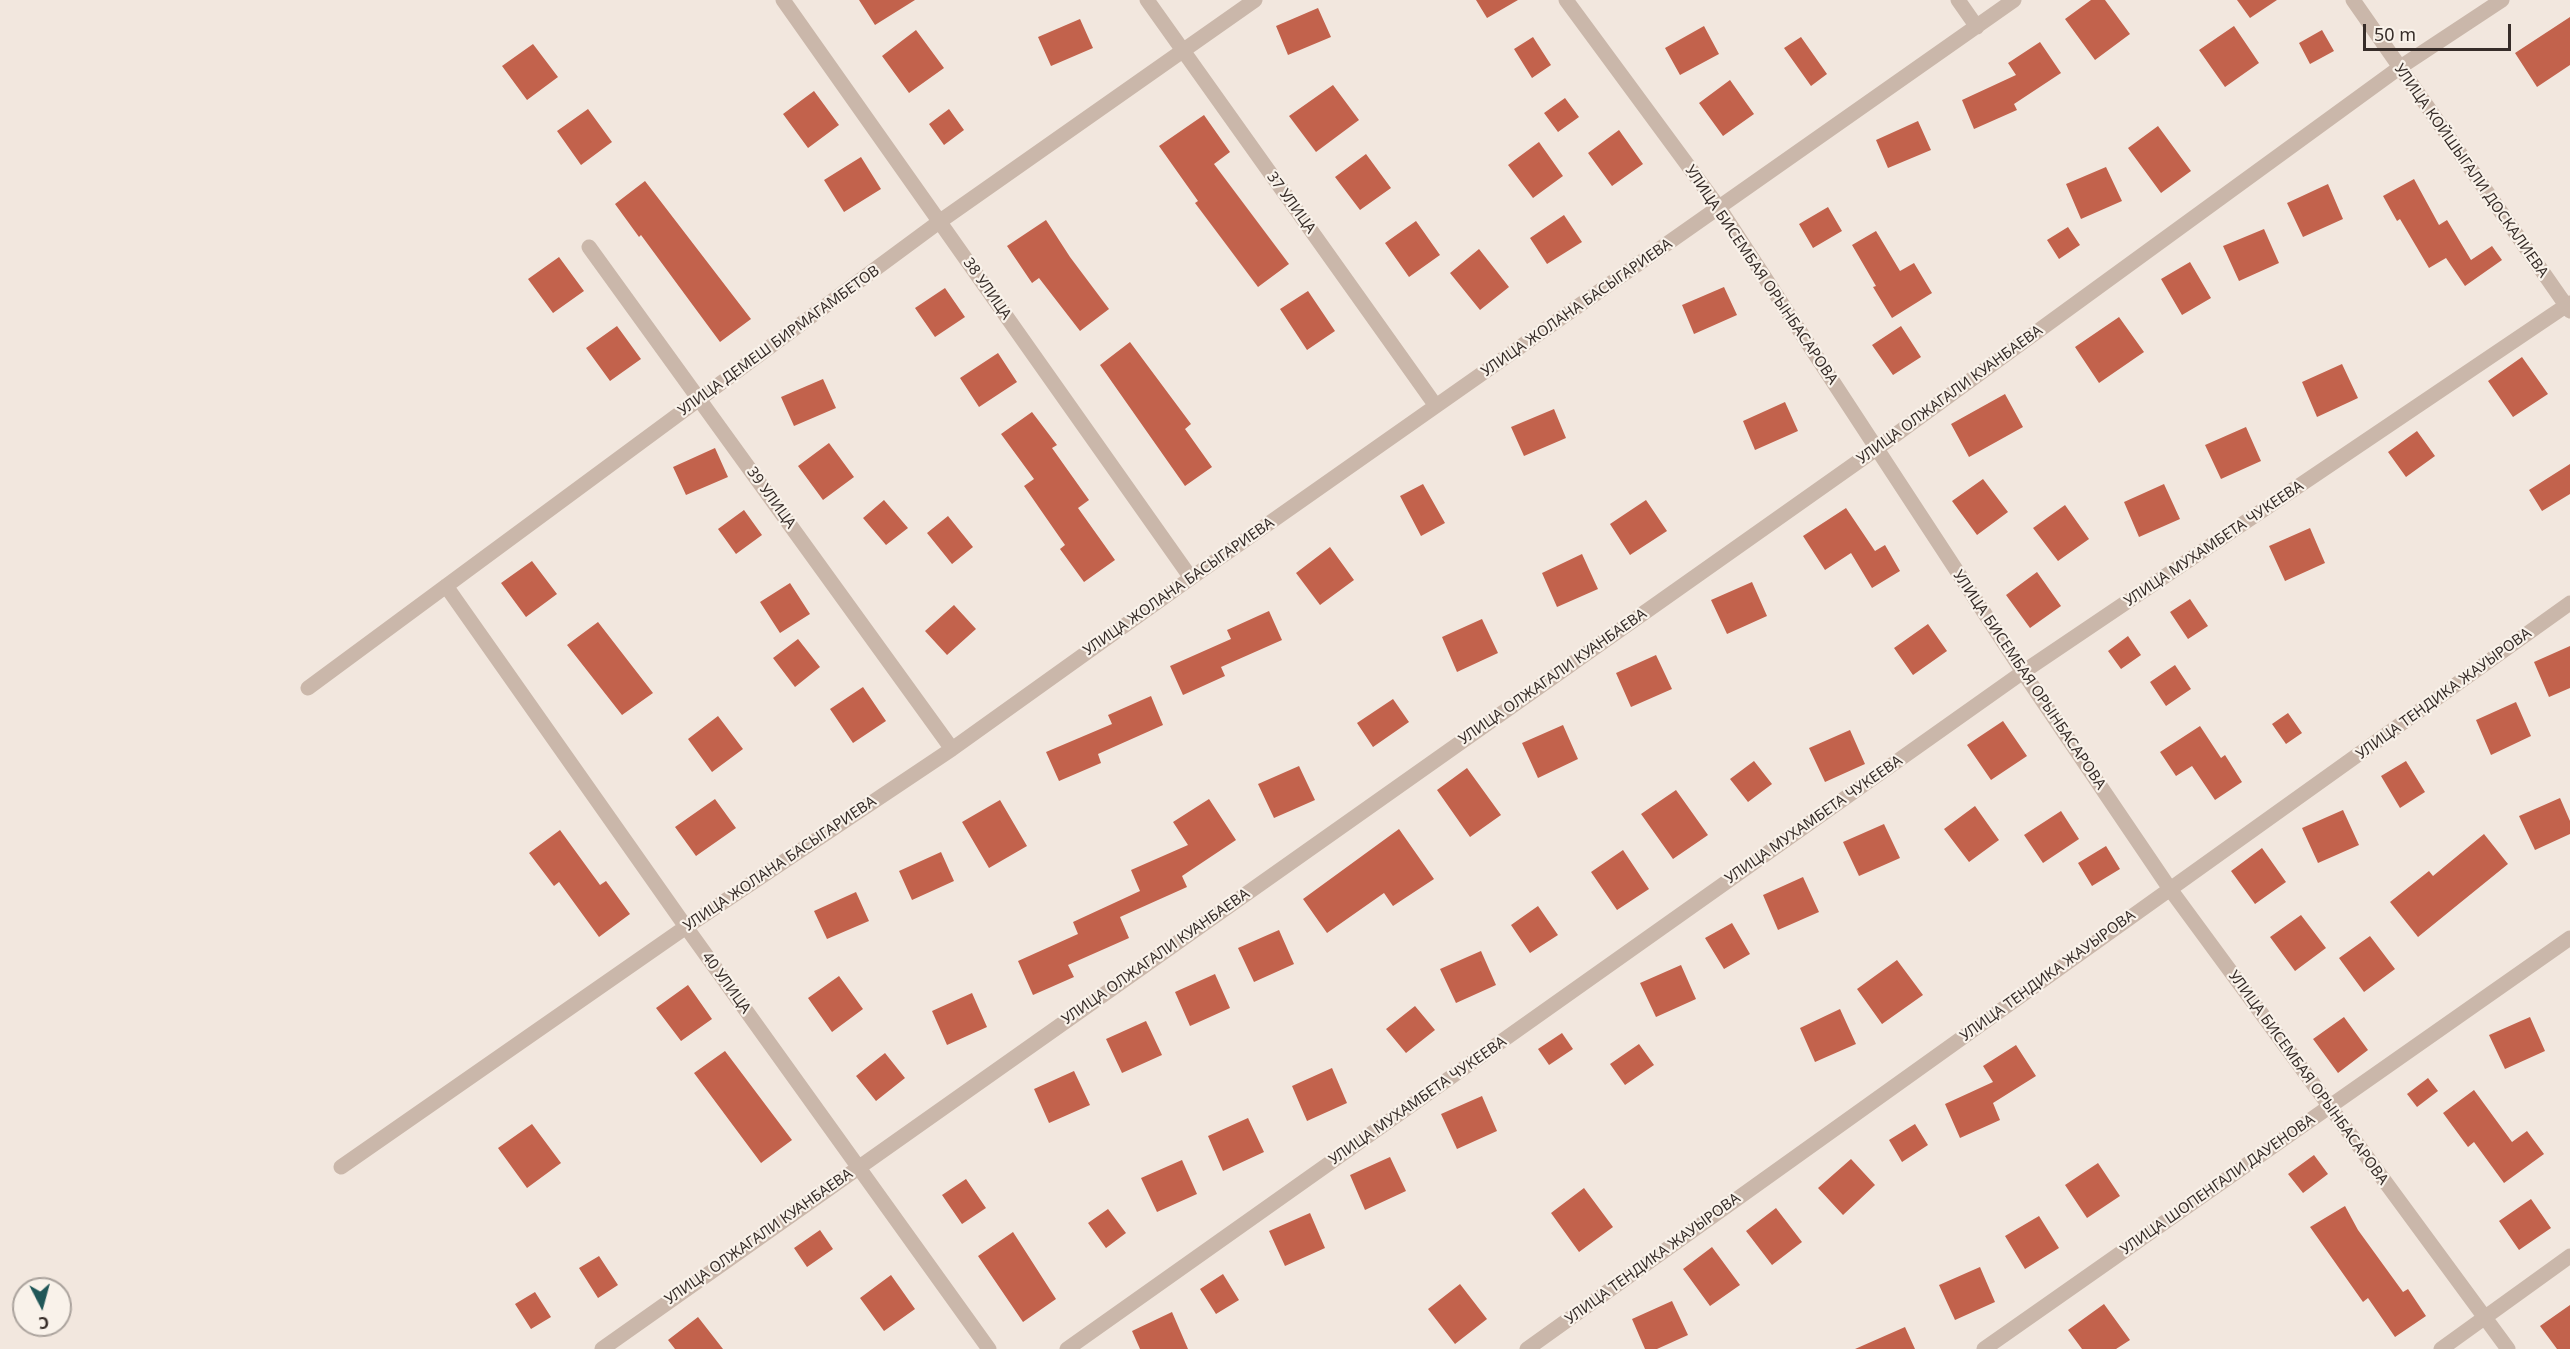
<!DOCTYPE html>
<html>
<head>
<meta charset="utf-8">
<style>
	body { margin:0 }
	#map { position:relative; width:2570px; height:1349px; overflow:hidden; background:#f2e7de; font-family:"Noto Sans",sans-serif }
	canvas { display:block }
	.north { position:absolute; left:12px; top:1277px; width:60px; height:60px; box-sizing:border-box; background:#f9f2ea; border:2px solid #aba39d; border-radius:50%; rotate:174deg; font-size:16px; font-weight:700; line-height:24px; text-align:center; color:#372d29 }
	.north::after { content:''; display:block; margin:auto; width:21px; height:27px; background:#205758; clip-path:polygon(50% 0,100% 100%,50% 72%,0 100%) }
	.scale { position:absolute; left:2363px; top:24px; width:148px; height:27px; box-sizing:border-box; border:3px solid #372d29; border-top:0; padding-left:8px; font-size:18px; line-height:21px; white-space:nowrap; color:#372d29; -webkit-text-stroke:4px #f9f2ea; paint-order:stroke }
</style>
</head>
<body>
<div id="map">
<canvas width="2570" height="1349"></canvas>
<div class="north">С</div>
<div class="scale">50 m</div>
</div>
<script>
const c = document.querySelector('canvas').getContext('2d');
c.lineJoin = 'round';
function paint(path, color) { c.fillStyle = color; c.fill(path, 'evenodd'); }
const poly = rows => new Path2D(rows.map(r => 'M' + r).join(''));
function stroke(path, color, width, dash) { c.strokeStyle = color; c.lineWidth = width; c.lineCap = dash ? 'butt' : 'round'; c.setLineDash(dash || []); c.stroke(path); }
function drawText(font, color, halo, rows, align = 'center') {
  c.font = font + ' "Noto Sans",sans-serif'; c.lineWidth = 4.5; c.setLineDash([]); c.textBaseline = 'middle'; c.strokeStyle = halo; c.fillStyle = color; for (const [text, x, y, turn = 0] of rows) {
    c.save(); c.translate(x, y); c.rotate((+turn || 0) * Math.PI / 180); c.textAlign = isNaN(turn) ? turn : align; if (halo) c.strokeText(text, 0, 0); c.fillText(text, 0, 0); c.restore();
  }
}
const building = poly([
	[859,0,915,0,875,25],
	[1476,0,1518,0,1487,18],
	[2091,0,2105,0,2130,34,2095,60,2065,19],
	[2237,0,2277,0,2250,18],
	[1318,8,1331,37,1288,55,1276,26],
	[2570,17,2570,65,2537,87,2515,53],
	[1080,19,1093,48,1051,66,1038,37],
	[1704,26,1719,54,1680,75,1665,48],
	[2234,26,2259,63,2225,87,2199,50],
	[916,30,944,68,909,93,882,56],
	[2322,30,2334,51,2310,64,2299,43],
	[1533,37,1551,65,1532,78,1514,49],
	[1801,37,1827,74,1811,86,1784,48],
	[2040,42,2061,73,2014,104,2017,110,1974,129,1962,100,2016,75,2008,63],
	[533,44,558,77,527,100,502,66],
	[1730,80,1754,114,1723,136,1699,103],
	[1333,85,1359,120,1316,152,1289,116],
	[814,91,839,125,808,148,783,114],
	[1565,98,1579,117,1558,132,1544,113],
	[588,109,612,142,581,165,557,131],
	[949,109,964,130,944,145,929,124],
	[1204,115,1230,152,1214,164,1289,264,1258,287,1195,203,1198,201,1159,146],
	[1918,121,1931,150,1888,168,1876,140],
	[2158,126,2191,171,2161,193,2128,148],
	[1619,130,1643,164,1612,186,1588,153],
	[1539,142,1563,176,1533,198,1508,165],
	[1366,154,1391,188,1360,210,1335,177],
	[861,157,881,189,844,212,824,180],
	[2106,167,2122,201,2081,219,2066,184],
	[2414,179,2439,225,2447,220,2471,260,2492,246,2502,260,2465,286,2446,258,2429,268,2400,219,2397,221,2383,196],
	[645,181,751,319,720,342,641,235,639,237,615,204],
	[2328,184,2343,219,2303,237,2287,203],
	[1828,207,1842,231,1813,248,1799,224],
	[1564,215,1582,242,1547,264,1530,238],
	[1046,220,1070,257,1109,309,1080,331,1039,278,1032,283,1007,246],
	[1416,221,1440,255,1409,277,1385,243],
	[2068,227,2080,245,2059,259,2047,240],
	[2264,229,2279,263,2239,281,2223,246],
	[1876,231,1900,271,1914,263,1932,293,1892,318,1873,287,1876,286,1852,245],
	[1479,249,1509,287,1480,310,1450,273],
	[559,257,584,291,553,313,528,279],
	[2190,262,2211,298,2182,315,2161,279],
	[1724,287,1737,315,1694,334,1682,305],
	[945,288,965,317,935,337,915,308],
	[1308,291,1335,331,1307,350,1280,309],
	[2119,317,2144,352,2099,383,2075,347],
	[617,326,641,359,610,381,586,348],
	[1901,326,1921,357,1893,375,1872,345],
	[1130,342,1191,424,1185,429,1212,467,1185,486,1100,365],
	[998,353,1017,382,979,407,960,378],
	[2522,357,2548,394,2513,417,2488,381],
	[2342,364,2358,398,2317,417,2302,382],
	[823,379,836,408,794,426,781,397],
	[2005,394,2023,427,1969,457,1951,424],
	[1785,402,1798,431,1755,450,1743,421],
	[1554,409,1566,438,1524,456,1511,427],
	[1032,412,1057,445,1052,448,1089,500,1078,508,1115,560,1084,582,1060,549,1065,545,1024,486,1034,479,1001,434],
	[2246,427,2261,461,2221,479,2205,445],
	[2417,431,2435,456,2406,477,2388,452],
	[829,443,854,477,823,500,798,466],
	[715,448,728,477,686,495,673,467],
	[2570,464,2570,494,2542,511,2529,490],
	[1983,479,2008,512,1977,535,1952,501],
	[1423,484,1445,523,1421,536,1400,496],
	[2164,484,2180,519,2139,537,2124,502],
	[884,500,908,528,886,545,863,518],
	[1646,500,1667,531,1630,555,1610,524],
	[2065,505,2089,539,2058,561,2033,528],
	[1846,508,1875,551,1885,545,1900,571,1872,588,1851,553,1825,570,1803,536],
	[744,510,762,535,736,554,718,529],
	[948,516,973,547,952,564,927,533],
	[2310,528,2325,563,2285,581,2269,546],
	[1330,547,1354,580,1320,605,1296,573],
	[1582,554,1598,589,1557,607,1542,573],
	[532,561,557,594,526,617,501,583],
	[2037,572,2061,606,2030,628,2006,595],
	[1752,582,1767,616,1727,634,1711,600],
	[790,583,810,614,780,633,760,602],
	[2190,599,2208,626,2188,639,2170,612],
	[954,605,976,629,947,655,925,631],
	[1269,611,1282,640,1221,667,1225,676,1183,695,1170,666,1231,639,1227,630],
	[1482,619,1498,653,1457,672,1442,637],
	[598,622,653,693,622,715,567,645],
	[1928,624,1947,651,1913,675,1894,648],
	[2128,636,2141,655,2121,669,2108,651],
	[798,639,820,667,795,687,773,658],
	[2570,646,2570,688,2549,697,2534,662],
	[1656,655,1672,689,1631,707,1616,673],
	[2175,665,2191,689,2166,706,2150,682],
	[863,687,886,721,853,743,830,709],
	[1151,696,1163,725,1098,754,1101,763,1059,781,1046,752,1112,724,1108,715],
	[1393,699,1409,722,1373,747,1357,723],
	[2516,702,2531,736,2491,755,2476,720],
	[2288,713,2302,733,2286,744,2272,724],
	[718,716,743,749,712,772,688,739],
	[2003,721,2027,756,1991,780,1967,745],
	[1563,725,1578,759,1538,778,1522,743],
	[2200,726,2221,758,2225,755,2242,782,2215,800,2192,766,2176,776,2160,752],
	[1850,730,1865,764,1825,782,1809,748],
	[1754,761,1772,784,1748,802,1730,779],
	[2406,761,2425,792,2400,808,2381,776],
	[1299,766,1315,800,1274,818,1258,784],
	[1467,768,1501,815,1470,837,1437,790],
	[1676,790,1708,835,1673,859,1641,814],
	[2560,798,2570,821,2570,834,2535,850,2519,816],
	[715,799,736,828,696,856,675,827],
	[1209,799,1236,840,1182,876,1187,887,1120,917,1129,938,1068,965,1074,977,1033,995,1018,961,1078,934,1073,922,1140,891,1131,870,1188,845,1173,822],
	[1000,800,1027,846,989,868,962,822],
	[1975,806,1999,840,1969,862,1944,829],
	[2343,810,2359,845,2318,863,2302,828],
	[2061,811,2079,839,2043,863,2024,835],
	[1884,824,1900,858,1859,876,1843,842],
	[1399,829,1434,879,1393,906,1384,893,1327,933,1303,899],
	[560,830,600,885,606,881,630,914,599,937,559,882,554,886,529,853],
	[2484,834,2508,864,2418,937,2390,902,2429,871,2433,876],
	[2106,846,2120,869,2092,886,2078,863],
	[2262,848,2286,882,2255,904,2231,871],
	[1623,850,1649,889,1617,910,1591,872],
	[941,852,954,881,912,900,899,871],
	[1803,877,1819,912,1778,930,1763,895],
	[856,892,869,921,827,939,814,911],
	[1538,906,1558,935,1530,953,1511,925],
	[2301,915,2326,948,2295,971,2270,937],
	[1732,923,1750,954,1724,969,1705,938],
	[1279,930,1294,964,1254,982,1238,948],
	[2370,936,2395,969,2364,992,2339,958],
	[1481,951,1496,985,1456,1003,1440,969],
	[1897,960,1923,995,1882,1024,1857,989],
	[1681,965,1696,999,1656,1017,1640,983],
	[1215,974,1230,1008,1190,1026,1175,992],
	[839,976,863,1009,832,1032,808,998],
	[688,985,712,1019,681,1041,656,1008],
	[972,993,987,1027,947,1045,932,1011],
	[1415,1006,1435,1030,1406,1053,1386,1029],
	[1840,1009,1856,1044,1815,1062,1800,1028],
	[2344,1017,2368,1050,2338,1073,2313,1039],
	[2530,1017,2545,1051,2505,1069,2489,1035],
	[1146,1021,1162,1055,1122,1073,1106,1039],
	[1562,1033,1573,1049,1549,1065,1538,1049],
	[1639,1044,1654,1065,1625,1085,1610,1064],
	[2016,1045,2036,1076,1993,1103,2000,1120,1960,1138,1945,1104,1993,1082,1983,1066],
	[725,1051,792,1140,761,1163,694,1073],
	[885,1053,905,1078,876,1101,856,1076],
	[1332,1068,1347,1103,1307,1121,1292,1086],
	[1074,1071,1090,1105,1049,1123,1034,1089],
	[2428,1078,2438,1091,2417,1107,2407,1094],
	[2474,1090,2512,1142,2527,1131,2544,1154,2504,1183,2474,1142,2468,1147,2443,1113],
	[1482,1096,1497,1131,1457,1149,1441,1114],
	[1248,1118,1264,1152,1223,1171,1208,1136],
	[532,1124,561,1163,527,1188,498,1148],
	[1915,1124,1928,1145,1902,1162,1889,1140],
	[2314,1155,2328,1174,2303,1193,2288,1174],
	[1390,1157,1406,1191,1365,1210,1350,1175],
	[1851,1159,1875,1185,1843,1215,1818,1188],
	[1182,1160,1197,1194,1157,1212,1141,1178],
	[2098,1163,2120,1196,2087,1218,2065,1185],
	[966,1179,986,1208,962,1224,942,1195],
	[1584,1188,1613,1227,1579,1252,1551,1213],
	[2531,1199,2551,1228,2519,1250,2499,1221],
	[2345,1206,2358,1230,2403,1292,2408,1289,2426,1316,2395,1337,2368,1298,2363,1302,2310,1227],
	[1776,1208,1802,1242,1772,1265,1746,1231],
	[1108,1209,1126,1233,1106,1248,1088,1223],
	[1310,1213,1325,1248,1285,1266,1269,1231],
	[2039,1216,2059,1248,2025,1269,2005,1236],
	[820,1230,833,1249,807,1267,794,1248],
	[1013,1232,1056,1299,1023,1322,978,1256],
	[1712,1247,1740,1285,1710,1306,1683,1269],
	[599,1256,618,1285,598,1298,579,1268],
	[1980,1267,1995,1302,1955,1320,1939,1285],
	[1223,1274,1239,1300,1216,1314,1200,1289],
	[891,1275,915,1309,884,1331,860,1298],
	[1460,1284,1487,1319,1455,1344,1428,1309],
	[535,1292,551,1317,531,1329,515,1304],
	[1672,1301,1688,1335,1657,1349,1645,1349,1632,1319],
	[2104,1304,2130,1340,2116,1349,2082,1349,2068,1330],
	[2570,1305,2570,1349,2557,1349,2540,1326],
	[1172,1312,1188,1349,1140,1349,1132,1331],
	[698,1317,723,1349,675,1349,668,1340],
	[1905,1327,1915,1349,1855,1349]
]);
const minor = poly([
	[783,0,1191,578],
	[1147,0,1436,406],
	[1566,0,1720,209,2023,672,2170,889,2508,1349],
	[1958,0,1977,27],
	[2353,0,2570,311],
	[589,247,952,749],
	[446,586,686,927,989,1349],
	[308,688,939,222,1255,0],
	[341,1167,686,927,952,749,1191,578,2014,0],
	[602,1349,1876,449,2399,68,2502,0],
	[1067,1349,2023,672,2570,303],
	[1527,1349,2570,603],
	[1984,1349,2570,938],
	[2441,1349,2570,1256]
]);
const streetNames = [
	["УЛИЦА КОЙШЫГАЛИ ДОСКАЛИЕВА",2471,171,55],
	["37 УЛИЦА",1291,203,54],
	["УЛИЦА БИСЕМБАЯ ОРЫНБАСАРОВА",1761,275,56],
	["38 УЛИЦА",987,289,55],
	["УЛИЦА ЖОЛАНА БАСЫГАРИЕВА",1577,308,-35],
	["УЛИЦА ДЕМЕШ БИРМАГАМБЕТОВ",779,341,-36],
	["УЛИЦА ОЛЖАГАЛИ КУАНБАЕВА",1950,395,-36],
	["39 УЛИЦА",771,498,54],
	["УЛИЦА МУХАМБЕТА ЧУКЕЕВА",2214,544,-34],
	["УЛИЦА ЖОЛАНА БАСЫГАРИЕВА",1179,587,-35],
	["УЛИЦА ОЛЖАГАЛИ КУАНБАЕВА",1553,677,-35],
	["УЛИЦА БИСЕМБАЯ ОРЫНБАСАРОВА",2029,680,56],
	["УЛИЦА ТЕНДИКА ЖАУЫРОВА",2444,694,-36],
	["УЛИЦА МУХАМБЕТА ЧУКЕЕВА",1814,820,-35],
	["УЛИЦА ЖОЛАНА БАСЫГАРИЕВА",780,864,-34],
	["УЛИЦА ОЛЖАГАЛИ КУАНБАЕВА",1156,957,-35],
	["УЛИЦА ТЕНДИКА ЖАУЫРОВА",2048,976,-36],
	["40 УЛИЦА",726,983,54],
	["УЛИЦА БИСЕМБАЯ ОРЫНБАСАРОВА",2308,1078,54],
	["УЛИЦА МУХАМБЕТА ЧУКЕЕВА",1418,1101,-35],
	["УЛИЦА ШОПЕНГАЛИ ДАУЕНОВА",2218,1185,-35],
	["УЛИЦА ОЛЖАГАЛИ КУАНБАЕВА",759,1237,-35],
	["УЛИЦА ТЕНДИКА ЖАУЫРОВА",1653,1259,-36]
];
paint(building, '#c2624c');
stroke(minor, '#cab7aa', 15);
drawText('15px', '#372d29', '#f9f2ea', streetNames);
</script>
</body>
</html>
